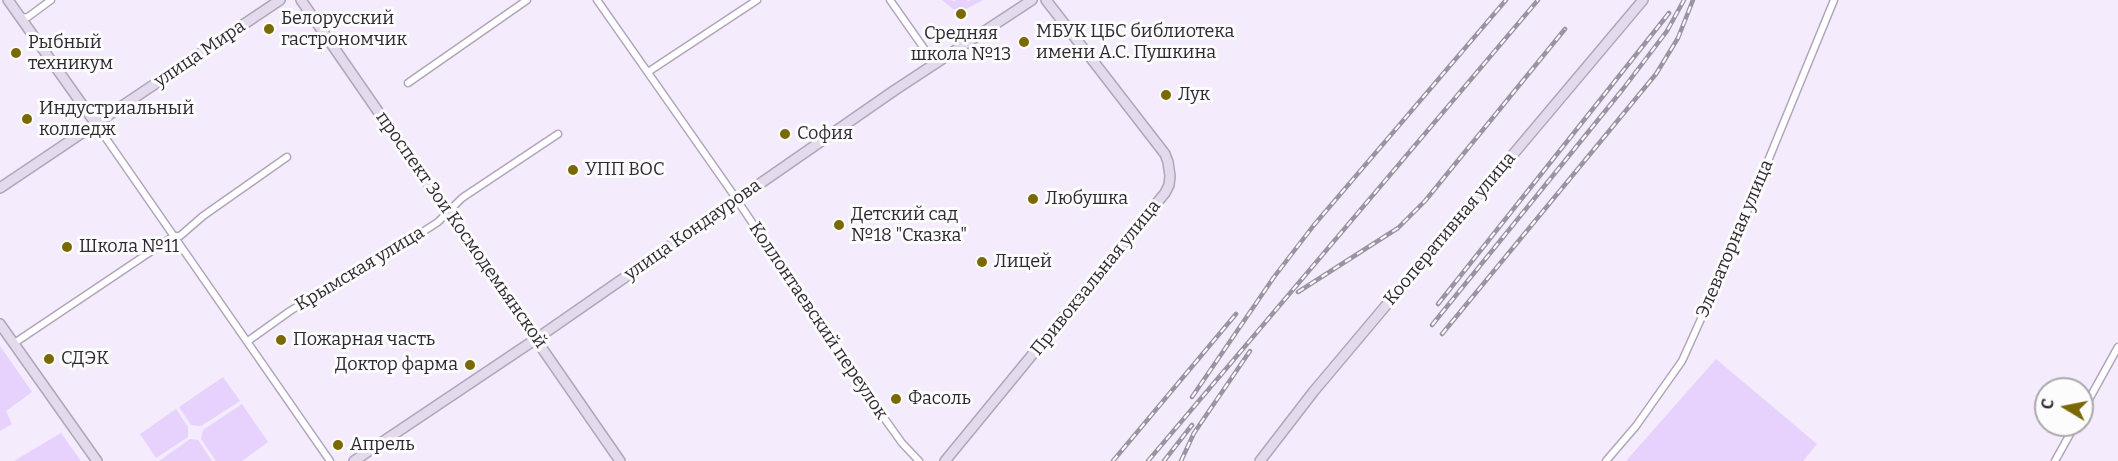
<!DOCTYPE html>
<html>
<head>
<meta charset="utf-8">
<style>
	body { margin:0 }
	#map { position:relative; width:2118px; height:461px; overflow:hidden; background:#f4ebfd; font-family:Bitter,serif }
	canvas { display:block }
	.north { position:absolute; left:2034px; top:377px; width:60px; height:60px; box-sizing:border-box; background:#fcfcfc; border:2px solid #aaa8ab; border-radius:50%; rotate:280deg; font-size:16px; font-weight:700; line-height:24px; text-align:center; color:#2e2932 }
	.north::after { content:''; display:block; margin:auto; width:21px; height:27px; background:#7a6900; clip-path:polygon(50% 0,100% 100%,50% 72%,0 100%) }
</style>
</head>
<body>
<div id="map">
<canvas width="2118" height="461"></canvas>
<div class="north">С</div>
</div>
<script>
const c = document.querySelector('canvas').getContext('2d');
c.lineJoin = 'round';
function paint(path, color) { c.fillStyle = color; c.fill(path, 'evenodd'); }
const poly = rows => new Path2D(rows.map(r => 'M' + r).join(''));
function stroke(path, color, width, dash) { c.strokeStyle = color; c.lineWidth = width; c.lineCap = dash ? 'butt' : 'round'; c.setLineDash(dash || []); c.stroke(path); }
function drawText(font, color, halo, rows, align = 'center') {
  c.font = font + ' Bitter,serif'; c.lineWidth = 6; c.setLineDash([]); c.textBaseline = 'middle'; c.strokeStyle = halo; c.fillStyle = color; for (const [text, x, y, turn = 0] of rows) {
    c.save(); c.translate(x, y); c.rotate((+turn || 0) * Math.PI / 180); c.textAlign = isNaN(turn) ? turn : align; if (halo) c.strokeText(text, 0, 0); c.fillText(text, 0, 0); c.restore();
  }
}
const green = poly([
	[942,0,951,0,956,2,955,0,968,0,966,2,971,0,983,0,964,10,953,9],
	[0,346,32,392,6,411,12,424,0,431],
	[1716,359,1817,444,1803,461,1626,461],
	[223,377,240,401,201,426,191,425,179,407],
	[242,404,268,442,242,461,216,461,201,439,203,430],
	[176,409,188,427,188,437,156,458,140,434],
	[61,433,81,461,14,461],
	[190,439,198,440,212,461,159,461]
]);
const street = poly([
	[597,0,731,191,864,390,902,443,919,461],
	[890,0,935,64],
	[21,18,28,17,51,0],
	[648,72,757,0],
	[408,83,527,0],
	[96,124,330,461],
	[248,341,290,311,339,281,364,270,438,222,462,198,558,134],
	[13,344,174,236,180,236,203,216,287,157],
	[2082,412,2118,347],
	[1606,461,1636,426,1682,361,1724,268,1834,0],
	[2055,461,2075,425]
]);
const secondary = poly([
	[8,0,96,124],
	[301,0,620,461],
	[0,188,280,0],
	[0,324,97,461],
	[354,461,536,339,895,90,1032,0],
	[945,461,1165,193,1169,185,1170,176,1168,162,1165,154,1046,0],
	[1260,461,1314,391,1643,0]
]);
const rail = poly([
	[1298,292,1398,228,1425,201,1565,29],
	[1438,304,1669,13],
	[1432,325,1623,89,1667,31,1684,0],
	[1442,334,1656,74,1678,38,1693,0],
	[1192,397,1274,277,1314,225,1506,0],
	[1113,461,1236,314],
	[1148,461,1538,0],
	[1164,461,1192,425],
	[1181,461,1194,433,1250,351]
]);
const markers = [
	[961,14,6,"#7a6900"],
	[269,29,6,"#7a6900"],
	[1024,42,6,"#7a6900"],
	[16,53,6,"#7a6900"],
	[1166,95,6,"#7a6900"],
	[27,119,6,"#7a6900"],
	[785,134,6,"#7a6900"],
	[573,170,6,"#7a6900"],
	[1033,199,6,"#7a6900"],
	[839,225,6,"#7a6900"],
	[67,247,6,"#7a6900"],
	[982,262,6,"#7a6900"],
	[281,340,6,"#7a6900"],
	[49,359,6,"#7a6900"],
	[470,365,6,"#7a6900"],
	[896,399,6,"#7a6900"],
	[338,445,6,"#7a6900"]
];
const poiNames = [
	["Белорусский",281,19],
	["гастрономчик",281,40],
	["МБУК ЦБС библиотека",1036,32],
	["имени А.С. Пушкина",1036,53],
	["Средняя",961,34,"center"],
	["школа №13",961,55,"center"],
	["Рыбный",28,43],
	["техникум",28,64],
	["Лук",1178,95],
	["Индустриальный",39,109],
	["колледж",39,130],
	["София",797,134],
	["УПП ВОС",585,170],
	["Любушка",1045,199],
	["Детский сад",851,215],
	["№18 \"Сказка\"",851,236],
	["Школа №11",79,247],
	["Лицей",994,262],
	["Пожарная часть",293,340],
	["СДЭК",61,359],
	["Доктор фарма",458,365,"right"],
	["Фасоль",908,399],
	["Апрель",350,445]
];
const streetNames = [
	["улица Мира",200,54,-34],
	["Кооперативная улица",1450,229,-50],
	["проспект Зои Космодемьянской",461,230,55],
	["улица Кондаурова",693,230,-35],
	["Элеваторная улица",1735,239,-67],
	["Крымская улица",360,269,-31],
	["Привокзальная улица",1096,278,-51],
	["Коллонтаевский переулок",818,321,56]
];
paint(green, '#e7d1fd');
stroke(street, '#b0a5bb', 9);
stroke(secondary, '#b0a5bb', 12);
stroke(street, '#fff', 6);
stroke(secondary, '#e3daec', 9);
stroke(rail, '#9a93a1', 4.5);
stroke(rail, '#fcfcfc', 2, [7]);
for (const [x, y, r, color] of markers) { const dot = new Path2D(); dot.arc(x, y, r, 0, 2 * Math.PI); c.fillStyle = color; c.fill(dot); stroke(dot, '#fcfcfc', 2); }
drawText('18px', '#2e2932', '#fcfcfc', poiNames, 'left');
drawText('18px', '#2e2932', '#fcfcfc', streetNames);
</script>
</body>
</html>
